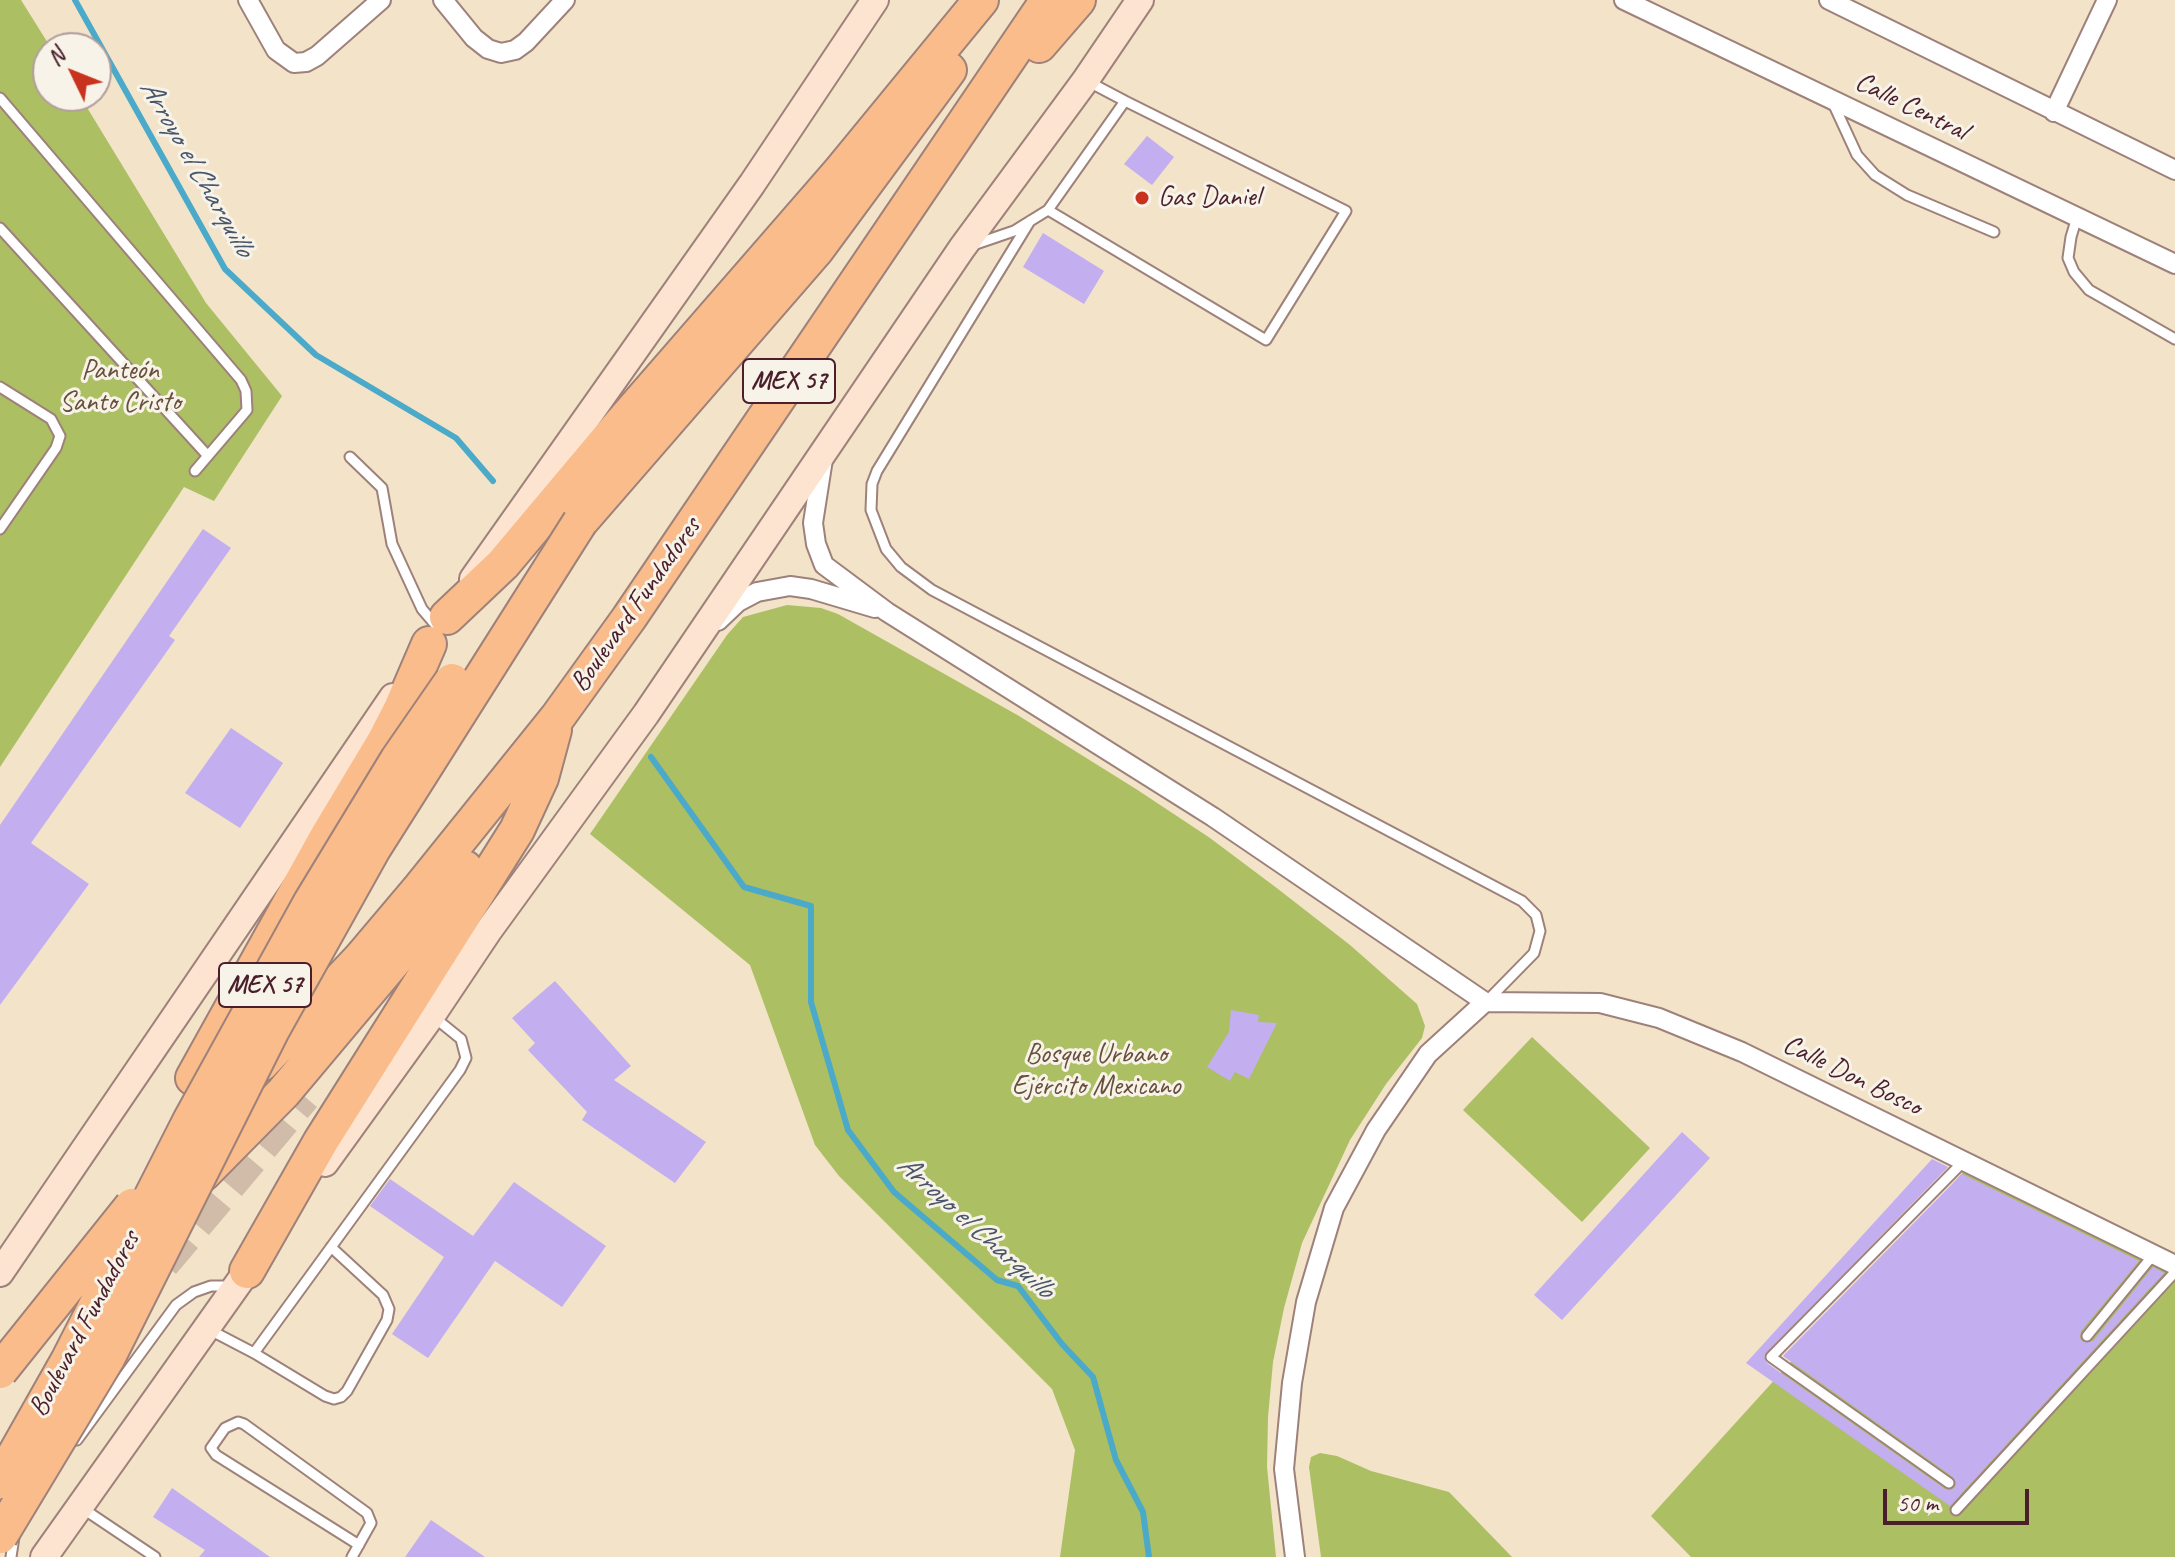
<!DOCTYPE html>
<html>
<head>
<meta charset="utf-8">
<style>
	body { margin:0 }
	#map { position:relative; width:2175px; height:1557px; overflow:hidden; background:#f2e3c9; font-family:Caveat,sans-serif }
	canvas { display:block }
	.north { position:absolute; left:32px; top:32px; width:80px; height:80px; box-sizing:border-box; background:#f7f3e8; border:2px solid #b29e9c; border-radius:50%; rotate:313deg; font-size:22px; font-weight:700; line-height:32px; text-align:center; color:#4a1f2b }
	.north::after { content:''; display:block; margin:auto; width:28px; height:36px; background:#c8321e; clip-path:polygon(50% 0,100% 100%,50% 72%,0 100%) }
	.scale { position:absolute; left:1883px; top:1489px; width:146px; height:36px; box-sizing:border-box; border:4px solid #4a1f2b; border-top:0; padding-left:10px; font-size:24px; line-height:28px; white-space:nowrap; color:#4a1f2b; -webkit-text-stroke:6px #f7f3e8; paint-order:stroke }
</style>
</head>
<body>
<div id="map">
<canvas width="2175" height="1557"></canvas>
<div class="north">N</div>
<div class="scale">50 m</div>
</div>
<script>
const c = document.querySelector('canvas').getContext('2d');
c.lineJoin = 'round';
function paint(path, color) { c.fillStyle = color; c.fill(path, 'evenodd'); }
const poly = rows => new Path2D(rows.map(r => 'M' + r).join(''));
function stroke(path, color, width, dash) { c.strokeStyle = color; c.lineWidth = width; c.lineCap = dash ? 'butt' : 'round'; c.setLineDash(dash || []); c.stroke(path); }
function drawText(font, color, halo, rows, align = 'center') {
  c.font = font + ' Caveat,sans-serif'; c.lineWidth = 6; c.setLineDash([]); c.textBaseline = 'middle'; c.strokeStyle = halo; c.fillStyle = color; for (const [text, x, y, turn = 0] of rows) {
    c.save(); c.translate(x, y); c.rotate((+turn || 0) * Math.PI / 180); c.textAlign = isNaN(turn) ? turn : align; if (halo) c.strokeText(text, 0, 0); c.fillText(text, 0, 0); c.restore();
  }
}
const green = poly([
	[0,0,21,0,51,48,48,48,48,96,80,96,206,303,282,396,214,501,184,487,0,767],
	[787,605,821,608,838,614,1019,716,1136,789,1210,838,1278,889,1350,945,1417,1004,1425,1026,1422,1038,1386,1084,1350,1140,1302,1243,1284,1308,1273,1362,1268,1417,1267,1467,1276,1557,1060,1557,1075,1450,1052,1389,839,1176,815,1145,750,965,590,834,727,635,743,617],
	[1532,1037,1650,1148,1582,1222,1463,1110],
	[1966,1169,2175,1269,2175,1557,1691,1557,1651,1516],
	[1320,1453,1337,1456,1371,1471,1449,1492,1512,1557,1321,1557,1309,1467,1311,1457]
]);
const stream = poly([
	[75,0,225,269,316,355,456,438,493,481],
	[651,757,744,887,811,906,811,1002,848,1130,894,1192,997,1280,1018,1286,1062,1344,1093,1377,1116,1460,1143,1512,1149,1557]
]);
const building = poly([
	[1147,136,1174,157,1152,185,1124,164],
	[1043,233,1104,271,1084,304,1023,267],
	[203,529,231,548,169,636,175,640,31,843,89,884,0,1005,0,825],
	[231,728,283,763,240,828,185,793],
	[555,981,631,1066,614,1080,706,1142,675,1183,582,1120,587,1112,528,1050,535,1043,512,1018],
	[1231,1010,1259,1015,1258,1022,1277,1023,1249,1079,1235,1072,1230,1081,1207,1067,1229,1032],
	[1682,1132,1710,1158,1562,1320,1534,1295],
	[1932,1159,1948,1167,1764,1356,1767,1363,1945,1489,1951,1490,1955,1487,1953,1477,1783,1356,1962,1174,2139,1261,2081,1331,2080,1338,2083,1342,2093,1341,2153,1267,2164,1273,1950,1506,1746,1363],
	[390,1179,473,1236,514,1182,606,1246,562,1307,495,1261,428,1358,392,1334,444,1257,370,1206],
	[172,1488,270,1557,199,1557,205,1550,153,1517],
	[431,1520,485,1557,405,1557]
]);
const motorwayTunnel = poly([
	[163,1263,304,1096]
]);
const service = poly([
	[0,98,241,380,246,391,247,410,195,471],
	[1833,103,1857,155,1875,175,1907,195,1994,232],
	[1048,210,1266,340,1346,211,1125,101],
	[2077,217,2071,237,2068,258,2074,272,2089,290,2175,339],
	[1030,221,877,471,872,484,871,510,886,549,901,567,932,590,1522,901,1536,915,1540,931,1534,953,1488,1000],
	[0,228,208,456],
	[973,245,1014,231,1048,210,1125,101,1089,82],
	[0,387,51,419,60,436,56,448,0,529],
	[350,457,382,488,392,544,422,609,439,629],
	[208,1329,254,1353,325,1396,334,1399,341,1397,347,1391,387,1320,389,1309,383,1295,331,1247],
	[2087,1336,2154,1254],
	[254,1353,460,1070,466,1058,461,1039,435,1018],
	[77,1440,176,1305,194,1292,211,1286,232,1286],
	[1949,1483,1771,1357,1963,1162],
	[82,1508,155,1557],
	[1956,1510,2175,1272],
	[11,1557,14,1537],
	[352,1557,371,1523,367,1513,244,1424,238,1422,225,1428,211,1448,216,1455,359,1545]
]);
const minor = poly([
	[248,0,276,50,294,63,306,62,317,56,381,0],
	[443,0,474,38,488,49,501,53,515,50,526,42,565,0],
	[1624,0,2175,264],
	[1829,0,2175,170],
	[2054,112,2107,0],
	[823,459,813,523,816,544,824,565,887,612,1213,817,1485,1002],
	[718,621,738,602,757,592,790,586,811,589,875,608],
	[1485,1002,1600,1003,1659,1018,1742,1052,2175,1265],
	[1295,1557,1284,1469,1292,1383,1306,1302,1334,1208,1376,1130,1428,1054,1485,1002]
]);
const secondary = poly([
	[473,579,752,184,875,0],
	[325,1163,432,1015,489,930,646,714,962,248,1085,81,1140,0],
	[0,1273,393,697],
	[44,1557,257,1257]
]);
const motorway = poly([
	[1039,45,1078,0],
	[580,522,817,249,949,70],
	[447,617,503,564,613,433,839,173,981,0],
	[261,1064,361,958,421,887,557,718,629,618,1048,0],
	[193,1078,327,837,384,742,401,709,429,644],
	[203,1174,283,1093,409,943,465,868],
	[247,1271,321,1141,517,830,541,778,554,730]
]);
const motorwayBridge = poly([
	[0,1371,132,1206],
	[0,1481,69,1359,190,1121,311,902,398,759,452,681],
	[0,1536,108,1357,272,1030,373,849,580,522]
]);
const markers = [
	[1142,198,8,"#c8321e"]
];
const shields = [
	[789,381,92],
	[265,985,92]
];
const shieldNames = [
	["MEX 57",789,381],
	["MEX 57",265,985]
];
const streetNames = [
	["Calle Central",1911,107,26],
	["Boulevard Fundadores",636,605,-55],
	["Calle Don Bosco",1852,1076,26],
	["Boulevard Fundadores",85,1324,-62]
];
const poiNames = [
	["Gas Daniel",1158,198]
];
const parkNames = [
	["Panteón",120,371],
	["Santo Cristo",120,403],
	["Bosque Urbano",1096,1055],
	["Ejército Mexicano",1096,1087]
];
const waterNames = [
	["Arroyo el Charquillo",196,168,60],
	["Arroyo el Charquillo",975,1227,42]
];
paint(green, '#acbf63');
stroke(stream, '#4ba9c9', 6);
paint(building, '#c3aef0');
stroke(motorwayTunnel, '#d0bca9', 34, [34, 17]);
stroke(service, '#9e817a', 13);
stroke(minor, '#9e817a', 22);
stroke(secondary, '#9e817a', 30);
stroke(motorway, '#9e817a', 38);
stroke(service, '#fff', 9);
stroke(minor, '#fff', 18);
stroke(secondary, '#fde4d0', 26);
stroke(motorway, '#f9bc8a', 34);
stroke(motorwayBridge, '#9e817a', 38, []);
stroke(motorwayBridge, '#f9bc8a', 34);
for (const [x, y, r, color] of markers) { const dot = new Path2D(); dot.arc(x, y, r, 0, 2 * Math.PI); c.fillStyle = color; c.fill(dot); stroke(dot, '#f7f3e8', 3); }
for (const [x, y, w] of shields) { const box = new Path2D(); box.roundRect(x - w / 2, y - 22, w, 44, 6); c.fillStyle = '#f7f3e8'; c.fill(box); stroke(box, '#4a1f2b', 2); }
drawText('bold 26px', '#4a1f2b', null, shieldNames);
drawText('28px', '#4a1f2b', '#f7f3e8', streetNames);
drawText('28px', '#4a1f2b', '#f7f3e8', poiNames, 'left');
drawText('28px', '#674f3c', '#f7f3e8', parkNames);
drawText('italic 30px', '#4a566a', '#f7f3e8', waterNames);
</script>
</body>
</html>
